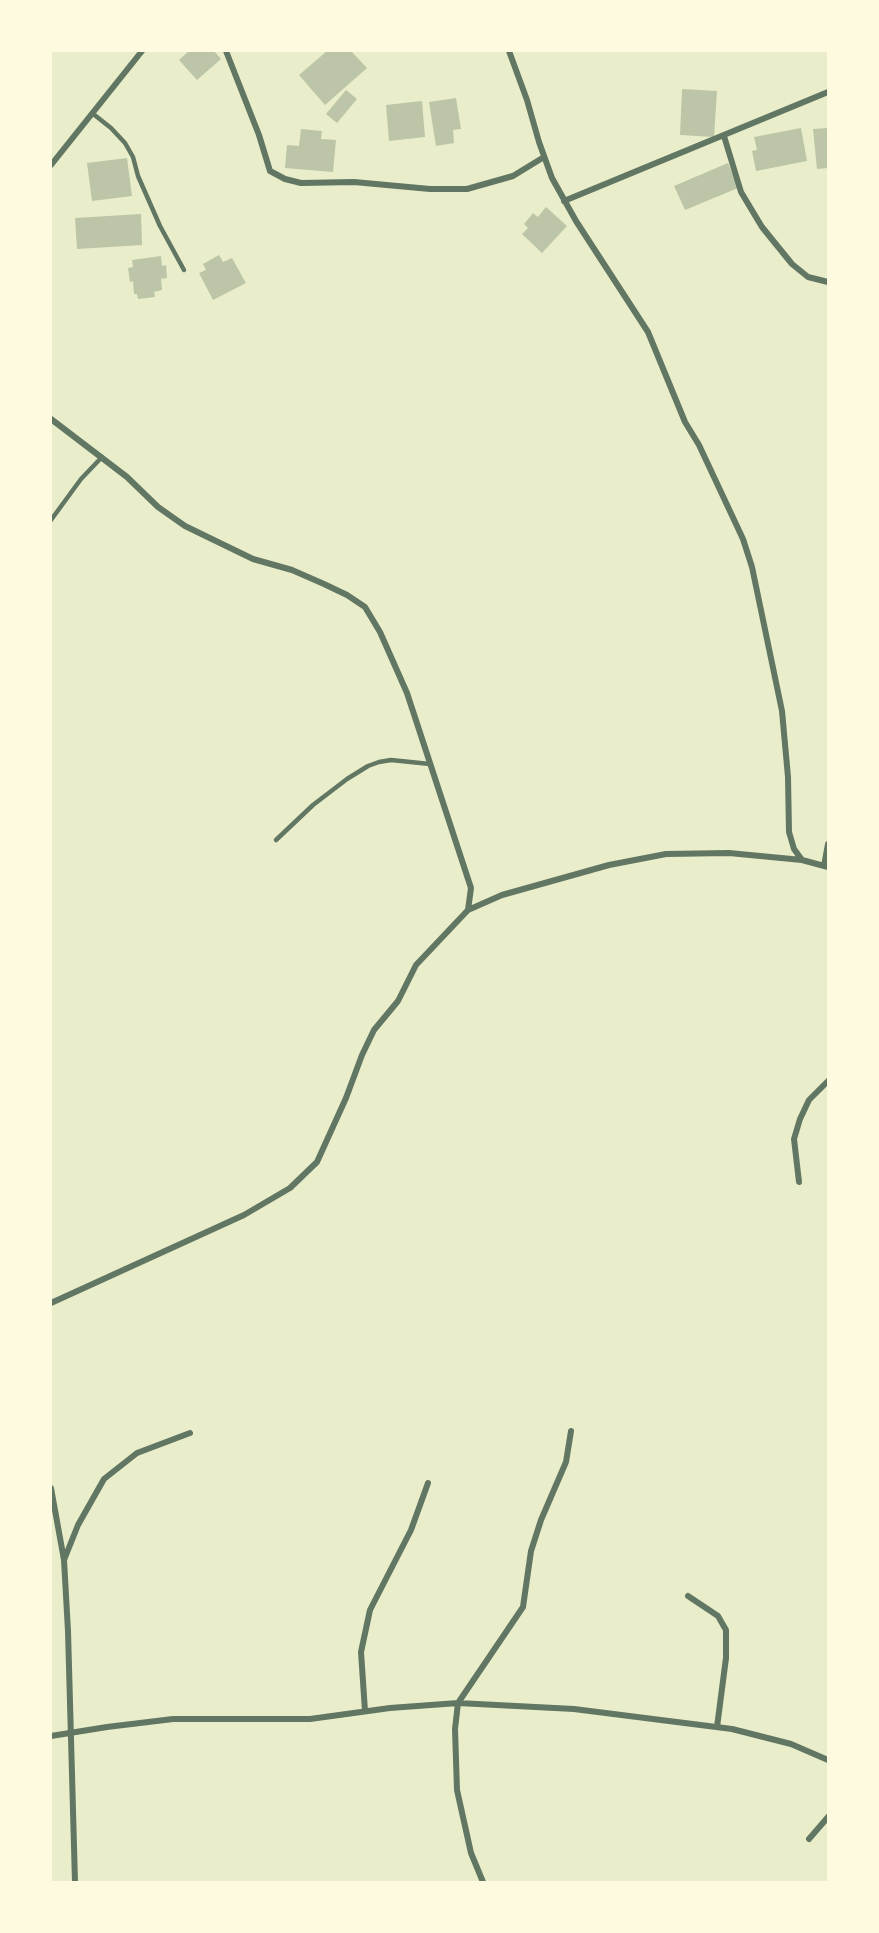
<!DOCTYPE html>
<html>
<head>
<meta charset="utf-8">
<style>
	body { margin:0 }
	#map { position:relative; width:879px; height:1933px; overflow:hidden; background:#e9edc9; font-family:Spectral,serif }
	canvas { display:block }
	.frame { position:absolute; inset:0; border:52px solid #fefae0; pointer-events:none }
</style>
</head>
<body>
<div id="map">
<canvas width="879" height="1933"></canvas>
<div class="frame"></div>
</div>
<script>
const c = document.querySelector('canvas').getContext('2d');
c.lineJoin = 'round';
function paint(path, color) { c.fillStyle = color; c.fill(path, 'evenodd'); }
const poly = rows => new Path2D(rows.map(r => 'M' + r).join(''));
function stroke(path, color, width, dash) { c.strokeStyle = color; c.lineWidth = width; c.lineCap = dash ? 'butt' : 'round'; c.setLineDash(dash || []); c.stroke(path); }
const building = poly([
	[189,51,214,51,221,59,197,80,179,60],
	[327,51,351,51,367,68,325,105,299,75],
	[682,89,717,91,714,137,680,135],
	[346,90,357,99,337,123,326,114],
	[456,98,461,129,453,130,454,143,436,146,429,102],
	[422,101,425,137,389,141,386,105],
	[801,128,807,161,756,171,752,151,757,150,754,137],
	[828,128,828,168,817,169,813,129],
	[301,129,322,131,321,139,336,140,333,172,285,168,287,145,299,146],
	[127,158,132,196,92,201,87,163],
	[728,163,738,188,685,210,674,186],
	[546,207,567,226,542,253,522,234,528,228,524,224,533,213,538,217],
	[141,214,142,245,77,249,75,218],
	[219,255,223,262,232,258,246,283,213,300,199,273,206,270,203,264],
	[161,256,162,266,166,265,167,278,161,279,162,290,154,292,155,297,138,299,137,294,134,294,133,281,130,282,128,268,133,267,132,260]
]);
const service = poly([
	[92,113,111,128,125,143,133,157,138,176,160,226,184,270],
	[51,520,81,479,102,457],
	[276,840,313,805,347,779,368,766,379,762,391,760,430,764]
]);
const minor = poly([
	[226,51,259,135,270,171,285,179,301,183,354,182,430,189,467,189,513,176,544,157],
	[509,51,527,100,539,142,552,178,576,221,648,332,685,422,699,445,743,539,752,567,782,711,788,777,789,832,794,849,802,860],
	[724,136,741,192,762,227,792,264,808,277,828,282],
	[51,165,142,51],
	[564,201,828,92],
	[51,419,127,477,158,507,185,526,253,559,292,570,324,584,347,595,365,607,380,632,407,693,471,888,468,910],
	[824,866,828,844],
	[799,1182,794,1139,800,1119,809,1100,828,1081],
	[51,1303,244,1215,290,1188,317,1162,346,1098,362,1055,374,1030,398,1001,416,965,468,910,502,895,609,865,666,854,729,853,802,860,828,867],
	[51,1488,64,1560,68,1631,75,1882],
	[64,1560,78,1525,104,1479,137,1453,190,1433],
	[688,1596,718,1616,726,1630,726,1658,717,1727],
	[365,1711,361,1652,370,1610,411,1530,428,1483],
	[51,1736,107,1727,173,1719,310,1719,390,1708,458,1703,574,1709,732,1729,791,1744,828,1760],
	[809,1839,828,1817],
	[483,1882,471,1853,457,1790,455,1729,458,1703,523,1607,531,1551,541,1520,566,1462,571,1431]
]);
paint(building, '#bcc5a7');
stroke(service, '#617663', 4.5);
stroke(minor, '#617663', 6);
</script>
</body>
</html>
